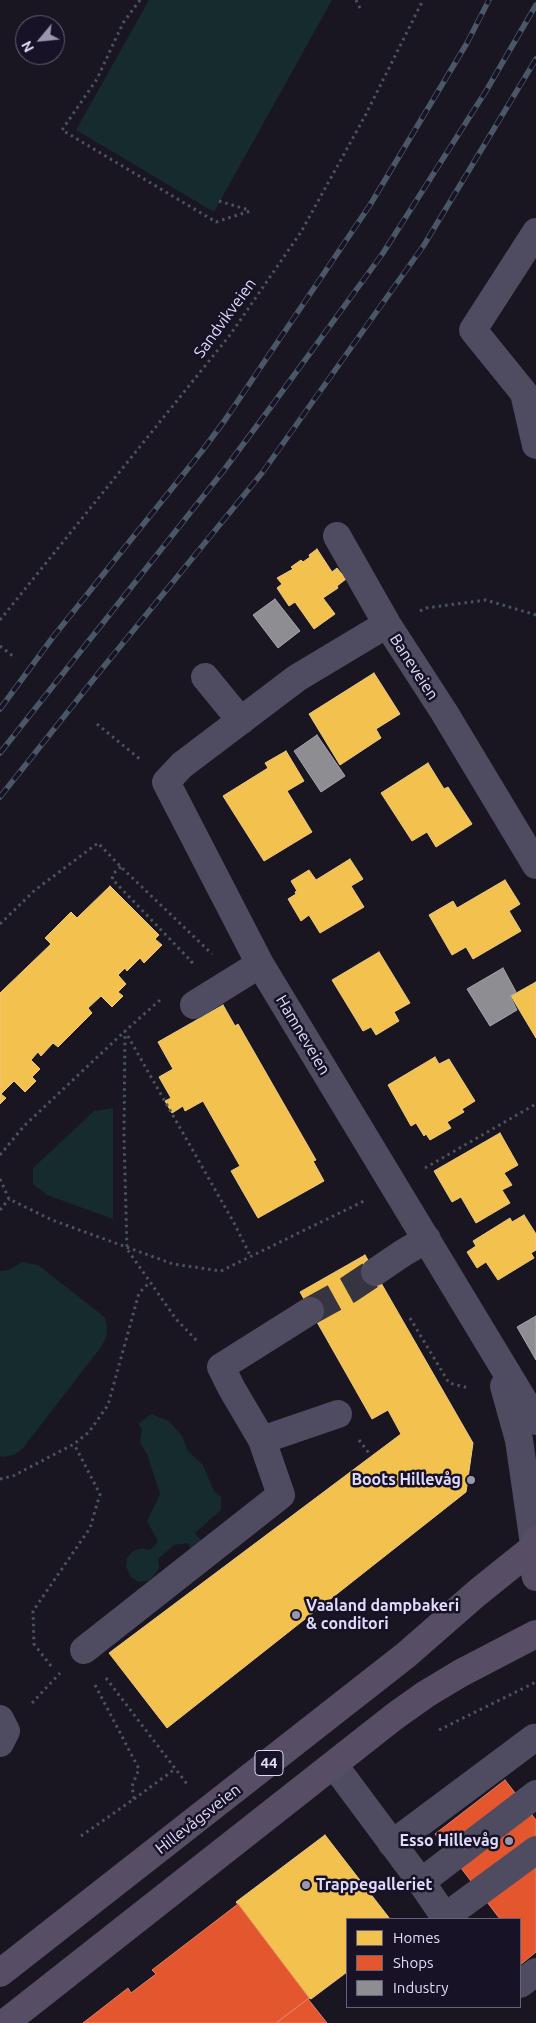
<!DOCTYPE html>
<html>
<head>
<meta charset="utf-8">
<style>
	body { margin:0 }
	#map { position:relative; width:536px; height:2023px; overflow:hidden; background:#191621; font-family:Ubuntu,sans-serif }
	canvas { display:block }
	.legend { position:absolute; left:346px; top:1918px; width:175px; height:90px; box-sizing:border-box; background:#171225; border:1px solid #67627b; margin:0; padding:6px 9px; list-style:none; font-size:15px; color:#e0dbfb }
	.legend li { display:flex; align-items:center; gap:10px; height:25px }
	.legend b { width:25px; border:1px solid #67627b }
	.north { position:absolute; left:15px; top:15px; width:50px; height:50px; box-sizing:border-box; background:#171225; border:1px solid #67627b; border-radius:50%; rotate:242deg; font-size:14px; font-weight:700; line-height:20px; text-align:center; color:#e0dbfb }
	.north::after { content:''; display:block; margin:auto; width:18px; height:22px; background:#9a96af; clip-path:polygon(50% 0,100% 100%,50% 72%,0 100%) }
</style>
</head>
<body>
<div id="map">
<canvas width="536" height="2023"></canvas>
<ul class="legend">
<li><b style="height:14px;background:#f2c14e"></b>Homes</li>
<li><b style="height:14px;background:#e4572e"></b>Shops</li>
<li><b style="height:14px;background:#8d8d92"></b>Industry</li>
</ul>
<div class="north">N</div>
</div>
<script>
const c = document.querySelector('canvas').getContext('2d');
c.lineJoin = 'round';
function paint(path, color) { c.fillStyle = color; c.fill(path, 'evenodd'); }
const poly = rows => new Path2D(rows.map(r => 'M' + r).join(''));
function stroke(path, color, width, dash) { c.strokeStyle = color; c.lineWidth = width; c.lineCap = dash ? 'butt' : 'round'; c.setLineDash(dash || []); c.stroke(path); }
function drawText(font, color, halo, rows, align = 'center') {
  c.font = font + ' Ubuntu,sans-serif'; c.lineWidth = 5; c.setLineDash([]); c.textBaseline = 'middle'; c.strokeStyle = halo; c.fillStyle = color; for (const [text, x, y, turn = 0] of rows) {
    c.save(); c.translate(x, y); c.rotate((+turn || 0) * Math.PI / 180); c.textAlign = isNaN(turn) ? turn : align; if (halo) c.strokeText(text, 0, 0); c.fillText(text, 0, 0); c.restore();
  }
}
const green = poly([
	[149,0,332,0,214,212,76,130],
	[113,1108,113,1219,47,1195,33,1184,33,1168,94,1111],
	[22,1262,38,1265,97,1311,105,1318,107,1327,106,1338,101,1347,23,1448,14,1455,2,1457,0,1456,0,1271,9,1270],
	[151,1414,169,1421,183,1437,187,1450,203,1465,214,1491,221,1497,221,1510,195,1533,203,1542,192,1551,188,1543,174,1545,158,1559,159,1568,153,1577,148,1581,139,1582,131,1577,126,1567,127,1558,132,1552,142,1548,150,1550,158,1542,147,1521,160,1494,147,1454,140,1443,142,1429,138,1424]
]);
const homes = poly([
	[317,549,332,572,337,568,346,579,337,586,338,588,323,598,335,614,314,629,295,602,289,606,277,588,282,584,277,578,293,569,291,567,301,560,303,562,310,557,309,555,317,549],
	[374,673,400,714,376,729,381,738,340,765,309,714,374,673],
	[286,751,304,781,287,791,312,832,264,861,223,796,268,768,265,763,286,751],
	[428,763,444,789,448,787,472,824,436,847,427,832,412,841,381,793,428,763],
	[350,859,363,879,351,886,364,907,320,933,309,915,301,921,288,899,296,894,295,892,297,891,291,881,309,870,316,880,350,859],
	[505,880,520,904,509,911,521,931,473,959,466,947,452,955,429,915,453,901,457,908,505,880],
	[110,886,159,935,155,939,162,945,144,963,140,958,127,971,125,968,118,975,126,984,118,992,123,996,112,1007,101,996,88,1008,92,1013,58,1047,53,1043,41,1056,38,1052,31,1060,40,1069,32,1077,36,1081,25,1092,14,1081,1,1094,6,1098,0,1104,0,993,51,944,45,938,71,912,77,918,110,886],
	[379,952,410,1003,394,1012,399,1021,376,1035,371,1027,363,1031,332,980,379,952],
	[536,982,536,1038,511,996,536,982],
	[223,1005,235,1026,238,1024,316,1160,313,1161,324,1181,258,1218,231,1171,240,1166,203,1101,185,1111,183,1106,172,1113,165,1101,171,1098,159,1077,173,1069,158,1042,223,1005],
	[435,1057,439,1064,449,1059,475,1101,462,1109,464,1112,447,1122,451,1128,430,1140,426,1134,424,1136,416,1123,411,1126,388,1085,435,1057],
	[500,1133,518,1165,504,1173,512,1185,502,1190,510,1203,476,1223,461,1197,452,1202,434,1171,500,1133],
	[524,1215,536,1234,536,1250,531,1253,534,1258,498,1280,486,1262,477,1268,467,1252,476,1246,473,1241,510,1218,512,1222,524,1215],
	[365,1255,473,1443,466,1492,167,1728,109,1653,401,1434,388,1410,372,1419,300,1292,365,1255],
	[325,1835,390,1919,347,1919,347,1972,311,1999,309,1998,236,1902,325,1835]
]);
const shops = poly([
	[505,1780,536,1820,536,1952,520,1965,520,1919,500,1919,435,1834,505,1780],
	[238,1904,309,1998,276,2023,83,2023,128,1988,131,1993,156,1974,152,1970,238,1904],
	[308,1999,327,2023,276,2023,308,1999]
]);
const industry = poly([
	[275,599,300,631,278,648,253,615,275,599],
	[317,735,345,776,321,792,294,751,317,735],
	[503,968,516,992,510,996,517,1010,490,1026,467,989,503,968],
	[536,1316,536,1360,517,1327,536,1316]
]);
const minorTunnel = poly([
	[310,1311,348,1290,375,1272]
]);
const path = poly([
	[140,0,123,23,97,79,62,130,216,222,250,211],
	[356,0,360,8],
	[219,201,249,210],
	[420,611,426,608,486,600,536,615],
	[0,620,230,335,301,232,365,116,423,0],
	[0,646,14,657],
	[97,724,141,760],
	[121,867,114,873,112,879,192,962,189,964],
	[0,924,35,890,98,843,121,867,212,954],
	[160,1000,125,1031,124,1136,127,1249,176,1319,199,1343],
	[0,1155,24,1126,125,1031,234,1223,251,1257],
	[425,1168,536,1104],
	[0,1179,9,1199,52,1220,173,1264,221,1271,364,1201],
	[0,1210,9,1199],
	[410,1318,449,1383,469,1388],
	[359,1440,371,1456],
	[0,1479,13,1476,74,1444,89,1432,108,1405,139,1293,150,1282],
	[51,1666,34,1644,33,1611,90,1528,100,1494,74,1444],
	[106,1678,187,1784],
	[32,1703,60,1673],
	[439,1730,536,1682],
	[134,1799,175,1769],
	[81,1836,134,1799,132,1786,139,1769,94,1683]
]);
const minor = poly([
	[536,232,473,330,524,393,536,445],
	[337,536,387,624,444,712,536,865],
	[387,624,297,678,182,765,166,782,260,964,536,1421],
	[205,677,241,721],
	[194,1005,260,964],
	[375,1272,403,1253,427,1239],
	[504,1386,519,1440,534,1544],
	[262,1440,338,1414],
	[84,1650,281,1495,262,1440,232,1389,221,1367,310,1311],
	[0,1719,6,1731,0,1743],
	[334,1765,421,1882,445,1917,444,1919],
	[392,1844,534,1738,536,1739],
	[421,1882,536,1794],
	[446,1919,445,1917,536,1850],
	[520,1984,536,1972]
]);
const major = poly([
	[536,1540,534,1544,532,1560,536,1577],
	[0,1973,406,1655,477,1593,533,1548],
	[5,2023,395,1716,426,1694,461,1673,536,1634]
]);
const rail = poly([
	[0,709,53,637,202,451,225,420,370,205,467,43,489,0],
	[0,753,224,470,273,404,383,253,486,91,536,5],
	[0,797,101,670,262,473,424,245,536,59]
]);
const markers = [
	[471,1480,5,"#9a96af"],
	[296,1615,5,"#9a96af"],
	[509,1841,5,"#9a96af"],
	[306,1885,5,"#9a96af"]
];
const shields = [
	[269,1763,28]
];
const shieldNames = [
	["44",269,1763]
];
const streetNames = [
	["Sandvikveien",225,318,-54],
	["Baneveien",414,667,57],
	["Hamneveien",303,1035,59],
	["Hillevågsveien",198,1819,-38]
];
const poiNames = [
	["Boots Hillevåg",461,1480],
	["Vaaland dampbakeri",306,1606,"left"],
	["& conditori",306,1624,"left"],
	["Esso Hillevåg",499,1841],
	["Trappegalleriet",316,1885,"left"]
];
paint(green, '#162b2d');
paint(homes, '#f2c14e');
stroke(homes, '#edc982', 1);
paint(shops, '#e4572e');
stroke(shops, '#e37f6c', 1);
paint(industry, '#8d8d92');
stroke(industry, '#a6a4b2', 1);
stroke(minorTunnel, '#373442', 28, [28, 14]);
stroke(path, '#4a535f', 3, [2.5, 4]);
stroke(minor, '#4f4c61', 28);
stroke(major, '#574d64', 28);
stroke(rail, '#495868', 5.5);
stroke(rail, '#171225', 4, [11]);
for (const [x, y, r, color] of markers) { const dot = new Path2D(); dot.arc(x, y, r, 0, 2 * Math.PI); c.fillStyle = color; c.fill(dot); stroke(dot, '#171225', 2); }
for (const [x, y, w] of shields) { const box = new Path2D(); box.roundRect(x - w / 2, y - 12.5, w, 25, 4); c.fillStyle = '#171225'; c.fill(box); stroke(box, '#e0dbfb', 1); }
drawText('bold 15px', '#e0dbfb', null, shieldNames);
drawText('16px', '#e0dbfb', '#171225', streetNames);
drawText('bold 16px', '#e0dbfb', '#171225', poiNames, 'right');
</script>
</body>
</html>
